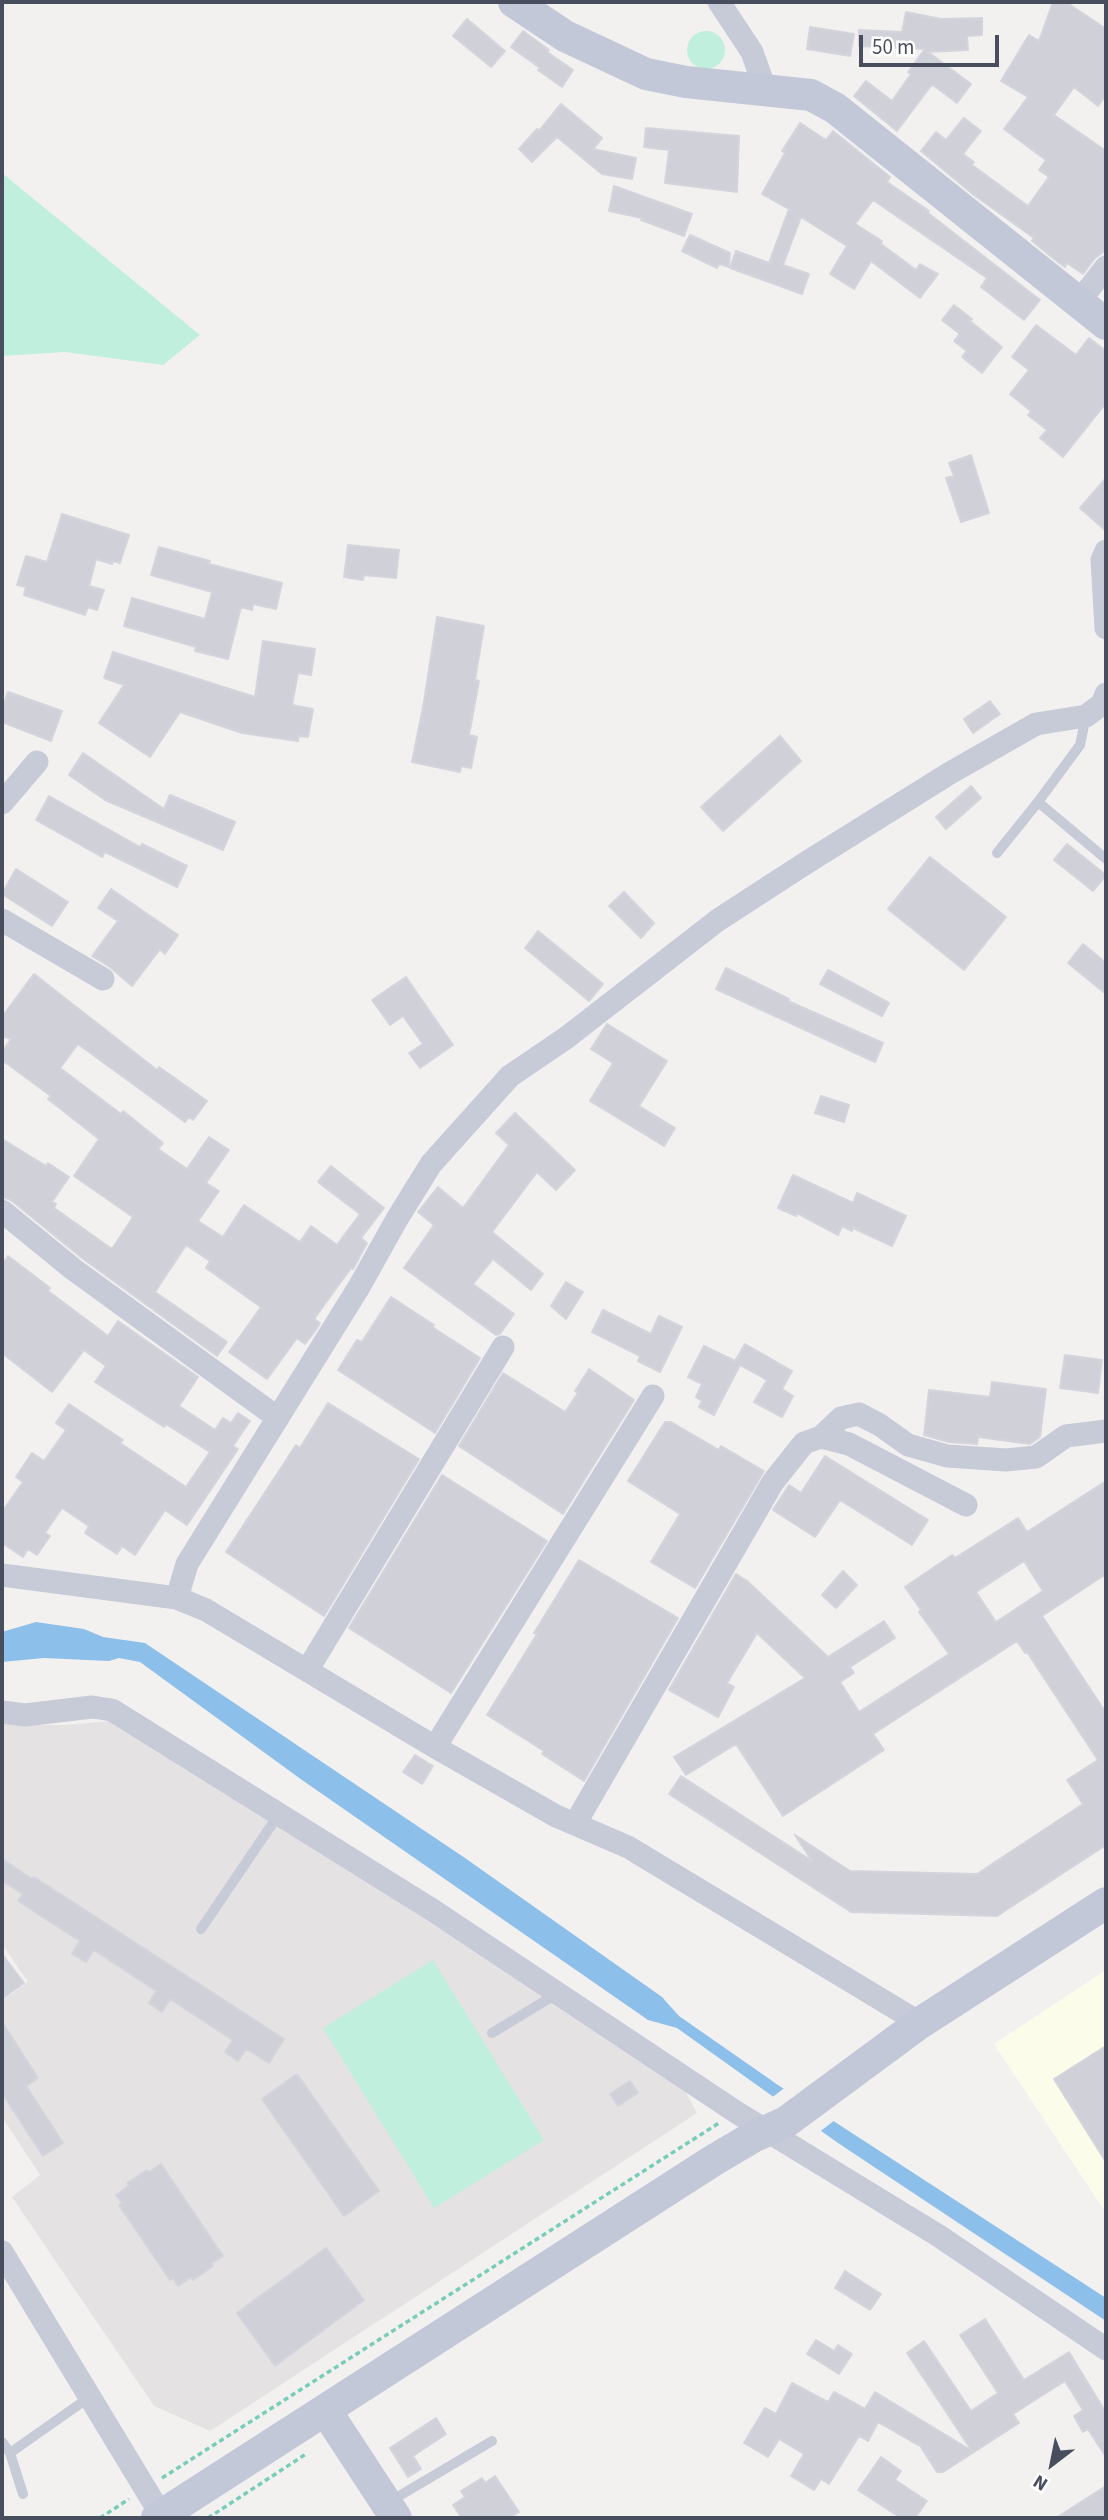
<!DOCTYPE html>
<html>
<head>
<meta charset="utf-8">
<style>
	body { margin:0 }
	#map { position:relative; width:1108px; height:2520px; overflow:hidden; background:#f3f1f0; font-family:"Source Sans 3",sans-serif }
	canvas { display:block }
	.frame { position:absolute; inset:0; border:4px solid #484e5e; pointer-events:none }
	.north { position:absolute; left:1017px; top:2429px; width:70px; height:70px; -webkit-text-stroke:5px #fff; paint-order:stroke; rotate:212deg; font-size:19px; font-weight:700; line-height:28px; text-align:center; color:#484e5e }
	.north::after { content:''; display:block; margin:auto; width:24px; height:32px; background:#484e5e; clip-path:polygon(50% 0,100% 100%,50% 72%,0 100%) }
	.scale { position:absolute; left:859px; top:35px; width:140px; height:32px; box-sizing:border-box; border:4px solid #484e5e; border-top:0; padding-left:9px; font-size:21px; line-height:24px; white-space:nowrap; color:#484e5e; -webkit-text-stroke:5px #fff; paint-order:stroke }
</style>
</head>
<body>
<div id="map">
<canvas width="1108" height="2520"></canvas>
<div class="frame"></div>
<div class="north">N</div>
<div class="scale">50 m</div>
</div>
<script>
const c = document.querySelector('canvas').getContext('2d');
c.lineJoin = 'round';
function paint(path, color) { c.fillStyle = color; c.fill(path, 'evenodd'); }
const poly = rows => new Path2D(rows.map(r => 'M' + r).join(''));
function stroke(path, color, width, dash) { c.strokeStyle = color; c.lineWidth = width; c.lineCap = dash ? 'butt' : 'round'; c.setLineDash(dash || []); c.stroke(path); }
const commercial = poly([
	[1106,1970,1106,2213,994,2044]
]);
const education = poly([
	[111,1721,531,1986,684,2089,697,2113,210,2431,154,2406,12,2197,40,2175,2,2117,2,2001,28,1982,2,1944,2,1722,19,1725,64,1725]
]);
const green = poly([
	'687 50a19 19 0 1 1 38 0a19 19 0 1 1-38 0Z',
	[2,173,200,335,163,365,65,352,2,356],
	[433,1960,544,2140,434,2208,323,2028]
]);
const water = poly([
	[36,1622,84,1629,103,1637,145,1643,465,1858,662,1997,679,2016,778,2085,1106,2298,1106,2321,838,2143,677,2028,648,2020,302,1780,140,1662,119,1658,109,1661,44,1658,2,1662,2,1632]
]);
const pier = poly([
	[787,2086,811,2102,835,2120,818,2133,770,2099]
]);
const building = poly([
	[1053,2,1066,2,1106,29,1106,95,1098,106,1074,87,1054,115,1106,151,1106,250,1095,258,1083,274,1067,263,1065,267,1058,262,1032,241,1034,238,974,195,921,151,936,132,946,140,964,118,981,131,963,154,974,162,972,165,1028,206,1049,177,1039,170,1046,160,1004,129,1028,97,1001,81,1029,35,1039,41,1053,2],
	[906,12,941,19,982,18,982,35,967,36,968,50,928,52,971,84,957,103,933,85,930,87,897,131,854,96,866,81,892,101,911,74,908,72,925,49,859,46,859,30,902,32,906,12],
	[467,19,505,51,491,67,453,36,467,19],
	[810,27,854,34,850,56,807,49,810,27],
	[523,31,549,50,547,52,573,70,562,87,538,70,540,68,511,47,523,31],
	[561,104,602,138,593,149,636,158,632,179,602,174,557,137,532,162,519,149,537,129,539,131,561,104],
	[800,123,826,140,833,131,890,177,887,182,929,211,928,213,1040,300,1024,320,981,287,987,278,873,200,855,224,882,241,881,244,916,270,920,264,938,274,920,298,871,261,854,289,830,274,847,246,801,217,783,265,809,274,802,294,730,268,736,251,769,263,789,209,762,194,785,153,782,151,800,123],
	[646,128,739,136,737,192,665,183,669,150,644,147,646,128],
	[614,186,692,214,684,236,641,220,642,218,609,211,614,186],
	[690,235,730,253,729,267,719,264,717,268,682,251,690,235],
	[954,305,972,319,970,321,1002,347,982,373,962,357,967,351,954,341,960,334,942,320,954,305],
	[1036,325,1076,355,1089,338,1106,351,1106,403,1063,457,1040,438,1047,430,1028,415,1031,411,1010,394,1029,370,1012,357,1036,325],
	[971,455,989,513,961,522,946,478,954,476,949,463,971,455],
	[1106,478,1106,531,1080,508,1106,478],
	[62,514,129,535,120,563,113,561,112,564,96,559,89,586,104,590,97,610,88,607,85,615,24,595,26,587,17,585,26,556,47,562,62,514],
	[348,545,399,550,396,578,364,575,363,580,344,577,348,545],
	[159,547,210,561,209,564,282,583,276,609,253,604,252,610,241,607,228,659,195,651,196,647,124,626,132,598,205,619,212,592,151,575,159,547],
	[437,617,484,626,475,680,479,681,469,735,477,737,471,768,461,766,460,772,412,762,424,702,437,617],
	[263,641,315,649,311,675,298,673,292,705,313,709,308,737,299,736,298,741,242,733,180,712,150,757,99,723,124,685,104,678,113,652,255,697,263,641],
	[8,692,62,711,51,741,2,722,2,709,8,692],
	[990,701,1000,714,973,733,964,719,990,701],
	[780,736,801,761,723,831,701,807,780,736],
	[83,753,164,809,170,795,235,822,223,850,105,800,69,775,83,753],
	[971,786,981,798,946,829,936,817,971,786],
	[49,796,140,847,142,844,187,866,177,887,105,852,102,857,36,820,49,796],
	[1067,844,1106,875,1093,891,1054,860,1067,844],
	[930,857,1006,917,964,970,888,909,930,857],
	[16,869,68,902,52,926,2,894,16,869],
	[111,889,178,935,165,954,160,949,132,986,110,967,92,956,118,921,98,908,111,889],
	[624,892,654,923,641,938,609,906,624,892],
	[538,931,603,984,589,1001,525,948,538,931],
	[1083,944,1106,963,1106,994,1068,963,1083,944],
	[726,968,789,999,788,1001,883,1043,875,1062,716,989,726,968],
	[828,970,889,1003,882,1016,820,984,828,970],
	[34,974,157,1070,159,1067,207,1101,193,1120,189,1117,185,1122,78,1044,60,1068,121,1114,123,1111,163,1143,158,1149,187,1169,209,1137,229,1150,206,1183,219,1191,198,1221,223,1237,244,1205,300,1242,311,1226,337,1245,360,1214,318,1182,331,1166,384,1208,361,1238,367,1243,353,1269,351,1268,314,1319,320,1323,315,1331,305,1344,297,1338,267,1379,229,1352,261,1307,206,1268,210,1261,186,1245,155,1292,227,1342,217,1356,82,1258,11,1200,2,1197,2,1139,46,1166,48,1163,69,1177,52,1202,56,1204,54,1208,112,1249,133,1217,74,1176,99,1139,48,1099,51,1096,2,1060,2,1052,11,1039,2,1036,2,1017,34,974],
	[406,977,453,1045,420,1068,409,1053,423,1044,403,1016,390,1025,372,1000,406,977],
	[607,1024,667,1061,639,1106,675,1128,664,1146,590,1101,613,1063,591,1049,607,1024],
	[821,1096,849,1105,844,1122,815,1113,821,1096],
	[515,1113,575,1170,556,1190,537,1172,492,1232,543,1274,531,1290,493,1259,473,1284,514,1314,500,1334,496,1335,404,1268,434,1225,418,1212,438,1187,463,1208,509,1145,496,1133,515,1113],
	[793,1175,853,1203,857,1193,906,1216,892,1246,853,1228,852,1231,842,1226,838,1235,797,1213,796,1216,778,1208,793,1175],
	[8,1256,50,1288,48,1291,108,1336,118,1321,198,1377,179,1406,215,1430,223,1418,231,1423,238,1413,250,1421,233,1446,238,1449,187,1525,165,1510,135,1555,122,1546,117,1554,85,1533,89,1526,62,1508,45,1533,50,1536,37,1555,28,1549,23,1557,2,1543,2,1512,23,1482,16,1477,32,1453,44,1461,66,1430,56,1423,69,1404,123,1440,120,1443,186,1487,210,1452,166,1424,164,1427,95,1382,106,1366,84,1350,52,1392,2,1353,2,1265,8,1256],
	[566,1282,583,1292,566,1319,551,1306,566,1282],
	[391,1297,434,1325,432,1327,480,1358,435,1433,338,1370,357,1340,362,1342,391,1297],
	[603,1310,651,1334,659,1316,682,1327,660,1372,638,1361,640,1356,592,1332,603,1310],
	[745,1344,792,1371,782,1389,793,1396,782,1417,754,1402,767,1380,740,1365,714,1415,699,1407,702,1401,696,1397,702,1384,688,1377,704,1346,735,1361,745,1344],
	[1065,1355,1102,1360,1098,1393,1060,1388,1065,1355],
	[589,1369,634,1400,563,1514,459,1446,503,1373,565,1412,578,1393,575,1391,589,1369],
	[992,1382,1046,1389,1040,1437,1030,1444,978,1437,977,1444,949,1442,924,1435,929,1390,990,1397,992,1382],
	[328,1403,419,1459,324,1616,226,1552,296,1445,300,1448,328,1403],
	[665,1422,671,1422,719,1450,721,1446,764,1471,695,1588,651,1562,680,1514,628,1481,665,1422],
	[825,1456,928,1520,912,1545,840,1500,815,1537,773,1510,789,1485,801,1493,825,1456],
	[442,1475,547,1541,451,1693,349,1628,442,1475],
	[1106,1481,1106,1574,1042,1616,1106,1713,1106,1845,997,1916,851,1912,669,1794,681,1776,812,1861,795,1835,850,1871,977,1874,1083,1804,1067,1780,1098,1760,1027,1652,1025,1653,1017,1641,873,1734,884,1750,783,1816,736,1744,686,1775,674,1757,805,1678,757,1633,727,1683,734,1687,718,1717,669,1690,736,1574,747,1581,828,1657,884,1621,895,1638,850,1667,854,1673,840,1682,859,1712,949,1654,919,1612,921,1610,905,1587,952,1555,955,1558,1018,1518,1027,1532,1106,1481],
	[1024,1561,1043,1591,996,1622,976,1592,1024,1561],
	[579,1560,678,1618,584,1781,542,1754,544,1751,487,1715,537,1634,534,1633,579,1560],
	[843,1571,857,1585,836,1608,822,1595,843,1571],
	[415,1755,433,1766,422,1784,403,1772,415,1755],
	[2,1859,32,1879,34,1877,284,2039,269,2063,246,2049,238,2061,225,2052,233,2040,170,1999,162,2012,149,2003,156,1991,94,1950,86,1962,72,1954,80,1941,18,1901,23,1894,2,1881,2,1859],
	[2,1954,24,1983,2,1999,2,1954],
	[2,2022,38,2078,26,2086,63,2143,43,2156,2,2093,2,2022],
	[1106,2046,1106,2162,1054,2079,1106,2046],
	[297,2074,379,2191,344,2216,262,2099,297,2074],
	[630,2081,638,2093,618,2106,610,2094,630,2081],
	[161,2164,223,2256,211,2264,213,2266,193,2280,191,2277,178,2286,173,2278,170,2280,119,2205,122,2203,116,2195,129,2186,127,2183,147,2170,149,2172,161,2164],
	[326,2248,364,2300,275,2366,237,2313,326,2248],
	[845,2271,881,2294,870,2310,835,2288,845,2271],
	[985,2319,1024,2380,1069,2352,1106,2413,1106,2457,1088,2429,1083,2432,1074,2416,1083,2410,1065,2381,1013,2414,1019,2423,943,2472,937,2472,919,2444,918,2445,878,2422,868,2441,859,2436,829,2484,821,2479,814,2490,791,2476,804,2454,779,2439,768,2457,744,2443,765,2408,776,2414,792,2383,828,2402,834,2392,865,2409,875,2392,972,2451,907,2353,924,2341,971,2411,998,2393,960,2335,985,2319],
	[816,2340,834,2351,838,2345,852,2354,839,2374,807,2354,816,2340],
	[436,2418,446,2434,413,2456,421,2469,408,2477,390,2448,436,2418],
	[881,2457,901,2471,895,2480,927,2501,915,2518,901,2518,858,2490,881,2457],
	[495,2476,519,2512,509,2518,462,2518,453,2505,465,2497,461,2491,482,2478,485,2483,495,2476],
	[1106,2486,1106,2518,1056,2518,1084,2500,1106,2486]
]);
const path = poly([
	[162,2478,719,2123],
	[100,2518,129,2499],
	[208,2518,306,2454]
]);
const lane = poly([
	[1086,716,1080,745,1038,802,1106,859],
	[997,853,1038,802],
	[201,1929,279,1814],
	[492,2033,558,1993],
	[2,2442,10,2453,23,2494],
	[10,2453,91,2396],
	[389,2502,492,2441]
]);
const street = poly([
	[719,2,752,52,765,89],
	[1078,303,1106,267],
	[1106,551,1102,560,1106,628],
	[2,803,37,762],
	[2,920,103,979],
	[2,1211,73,1269,278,1418],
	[821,1437,841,1418,859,1414,880,1425,908,1445,947,1456,1006,1460,1036,1457,1066,1436,1106,1431],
	[2,1575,177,1598,206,1610,435,1747,556,1816,628,1847,920,2023],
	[177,1598,187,1564,359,1287,397,1219,431,1164,510,1076,566,1038,718,920,809,861,950,773,1036,724,1086,716,1102,704,1106,694],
	[308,1669,503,1347],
	[2,1712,25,1715,92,1707,112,1710,434,1911,736,2112,939,2236,1106,2349],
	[435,1747,653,1396],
	[575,1824,773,1482,804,1443,821,1437,849,1444,966,1505],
	[2,2252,163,2518]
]);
const secondary = poly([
	[514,2,565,36,646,74,686,82,811,95,835,108,1106,324],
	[326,2411,396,2518],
	[157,2518,714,2160,753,2137,786,2122,920,2023,1106,1903]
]);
paint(commercial, '#fcfceb');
paint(education, '#e4e2e2');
paint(green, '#c0efde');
paint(water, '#8dbfeb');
paint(pier, '#f3f1f0');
paint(building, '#d0d1d8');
stroke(building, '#d4d5dc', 2);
stroke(path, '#78cdb9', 3.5, [5, 3.5]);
stroke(lane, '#c7cbd8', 10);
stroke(street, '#c7cbd8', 23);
stroke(secondary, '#c3c8d9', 32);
</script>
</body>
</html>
